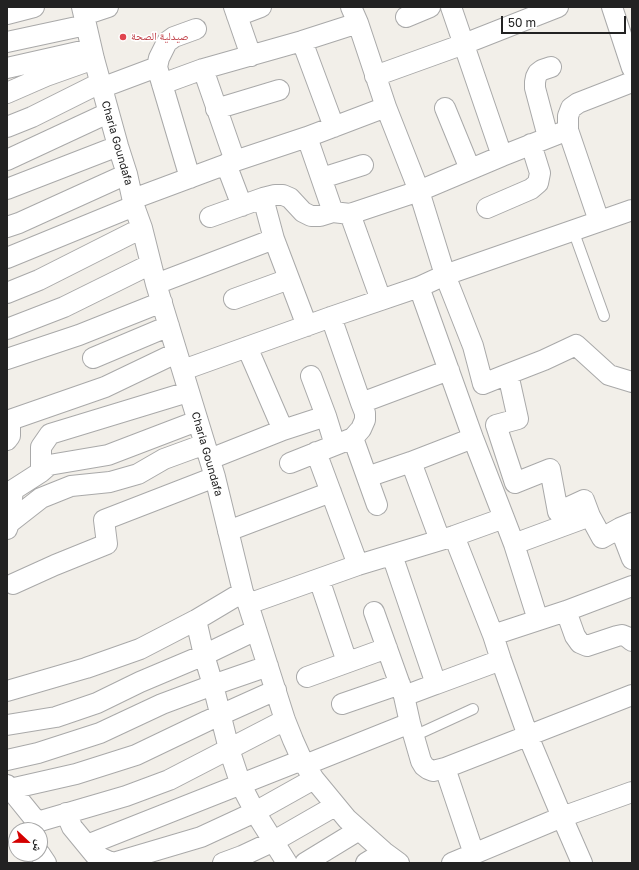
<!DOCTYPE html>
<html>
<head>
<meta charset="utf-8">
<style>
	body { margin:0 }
	#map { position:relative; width:639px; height:870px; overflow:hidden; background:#f2efe9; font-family:"Golos Text","Noto Naskh Arabic",sans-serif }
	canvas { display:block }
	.frame { position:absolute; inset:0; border:8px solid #222; pointer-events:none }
	.north { position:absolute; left:8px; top:822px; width:40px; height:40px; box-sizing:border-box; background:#fff; border:1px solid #a7a7a7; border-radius:50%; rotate:112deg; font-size:11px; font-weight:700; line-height:16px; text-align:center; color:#222 }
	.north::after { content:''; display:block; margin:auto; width:14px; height:18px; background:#d40000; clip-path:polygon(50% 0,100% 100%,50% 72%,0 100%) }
	.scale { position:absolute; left:501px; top:16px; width:125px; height:18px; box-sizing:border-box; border:2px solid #222; border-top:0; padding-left:5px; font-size:12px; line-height:14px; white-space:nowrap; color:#222; -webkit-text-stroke:3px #fff; paint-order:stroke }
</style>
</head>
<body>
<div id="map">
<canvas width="639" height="870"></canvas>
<div class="frame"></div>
<div class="north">ش</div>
<div class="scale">50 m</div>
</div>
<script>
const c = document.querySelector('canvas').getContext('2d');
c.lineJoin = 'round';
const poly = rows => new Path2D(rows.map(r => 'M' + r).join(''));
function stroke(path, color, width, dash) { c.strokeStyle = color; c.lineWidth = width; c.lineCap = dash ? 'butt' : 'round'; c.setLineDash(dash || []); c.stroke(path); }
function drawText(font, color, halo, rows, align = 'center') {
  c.font = font + ' "Golos Text","Noto Naskh Arabic",sans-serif'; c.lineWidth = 3; c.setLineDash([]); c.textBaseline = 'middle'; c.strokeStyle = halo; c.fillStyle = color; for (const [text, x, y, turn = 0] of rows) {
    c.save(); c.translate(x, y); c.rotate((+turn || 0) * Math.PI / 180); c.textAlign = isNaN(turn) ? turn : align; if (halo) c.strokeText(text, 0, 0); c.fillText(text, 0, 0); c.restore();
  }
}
const lane = poly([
	[573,230,604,316],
	[414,736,473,709]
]);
const street = poly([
	[82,7,94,59,118,146,127,174,134,206,142,228,156,284,215,477,243,592,248,604,285,720,293,740,302,760,314,779,347,819,384,852,399,863],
	[234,7,251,56],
	[351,7,358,23,386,107,419,191,445,275,473,346,483,384,508,374,518,419,496,425,515,483,550,469,558,512,584,500,590,516],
	[451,7,502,156],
	[612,7,632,68],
	[7,14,34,7],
	[84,15,108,7],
	[237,16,261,7],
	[406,17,430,7],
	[302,41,334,127],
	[7,42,86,25],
	[7,68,91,49],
	[203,69,235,161],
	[375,76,464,44,558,7],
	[162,84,203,69,302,41,358,23],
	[101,88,157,67],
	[7,93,46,76,94,59],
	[445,108,470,169],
	[216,109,279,90],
	[7,127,32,117,100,83],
	[568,130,599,221],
	[307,137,333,212],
	[548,137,535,88,535,82,536,77,538,73,542,70,551,67],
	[7,160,108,113],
	[226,164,242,206],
	[190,178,157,67,159,58,167,42,174,37,196,29],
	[322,178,363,165],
	[7,189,118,146],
	[263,198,274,239,307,326],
	[133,199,235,161,307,137,386,107],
	[487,208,531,189,538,183,540,173,531,144],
	[350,214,381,300],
	[210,217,263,198,275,195,283,195,290,198,303,212,311,216,320,216,333,212,350,214,419,191,502,156,568,130,568,116,571,108,578,103,632,82],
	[7,227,19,223,127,174],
	[7,258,134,206],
	[156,284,274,239],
	[419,287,473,438,504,518,514,544,538,620],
	[7,293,39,280,142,228],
	[234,299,289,279],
	[331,317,361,403],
	[7,329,64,307,151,264],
	[247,347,283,430,326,416,335,445],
	[93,358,169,326],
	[7,359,79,335,162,302],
	[183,370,331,317,419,287,445,275,632,210],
	[508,374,544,360,576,345,609,375,632,382],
	[311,376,326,416],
	[353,438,377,505],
	[7,440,10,436,10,420,105,387,176,353],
	[316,452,358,565],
	[210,459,283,430],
	[411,462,440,540],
	[290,463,353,438,361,429,365,420,365,413,361,403,449,370],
	[41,472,49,465,108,455,197,421],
	[367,477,411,462,473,438],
	[9,523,13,490,41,472,41,447,50,434,188,392],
	[632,523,620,528,632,559],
	[7,529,9,523,41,498,71,486,110,482,138,474,164,459,205,444],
	[228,531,331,492],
	[454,536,493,635,501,660,528,736,562,817,582,863],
	[514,544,590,516,602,538,620,528],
	[392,555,436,684,501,660],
	[319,579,347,662],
	[13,584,55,565,107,544,104,520,215,477],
	[248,604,358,565,454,536,504,518],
	[566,611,575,636,580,643,587,646,617,636,622,635,627,637,632,641],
	[374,612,404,696,410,723,421,761,424,766,428,769,433,771,445,768],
	[196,620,204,655,213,685,229,749,241,785,255,812,287,863],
	[493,635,566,611,632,586],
	[307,677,387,648],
	[7,691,86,668,140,649,196,620,243,592],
	[404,696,436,684],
	[342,704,400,684],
	[7,725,56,717,97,703,140,682,204,655,256,630],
	[7,760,38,753,100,733,162,704,213,685,268,666],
	[305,765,410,723],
	[7,785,37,822,31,830],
	[10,789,76,774,136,755,207,721,276,690],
	[66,813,72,827,95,855,112,863],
	[37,822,126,796,169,780,285,720],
	[87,845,302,760],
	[40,854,46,863],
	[474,854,445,768,632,695],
	[113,863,201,837,255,812,314,779],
	[223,863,242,856,274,841,335,806],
	[305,863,359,830],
	[366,863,384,852],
	[452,863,562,817,632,792]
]);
const markers = [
	[123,37,4,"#e0444e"]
];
const healthNames = [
	["صيدلية الصحة",131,37]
];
const streetNames = [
	["Charia Goundafa",117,143,74],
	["Charia Goundafa",207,454,74]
];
stroke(lane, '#a9a9a9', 12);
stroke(street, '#a9a9a9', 22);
stroke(lane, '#fff', 10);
stroke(street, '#fff', 20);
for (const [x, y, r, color] of markers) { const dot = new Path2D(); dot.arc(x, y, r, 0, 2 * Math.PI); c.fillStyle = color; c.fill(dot); stroke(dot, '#fff', 1.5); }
drawText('11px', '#be3a42', '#fff', healthNames, 'left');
drawText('11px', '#222', '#fff', streetNames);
</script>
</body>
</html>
